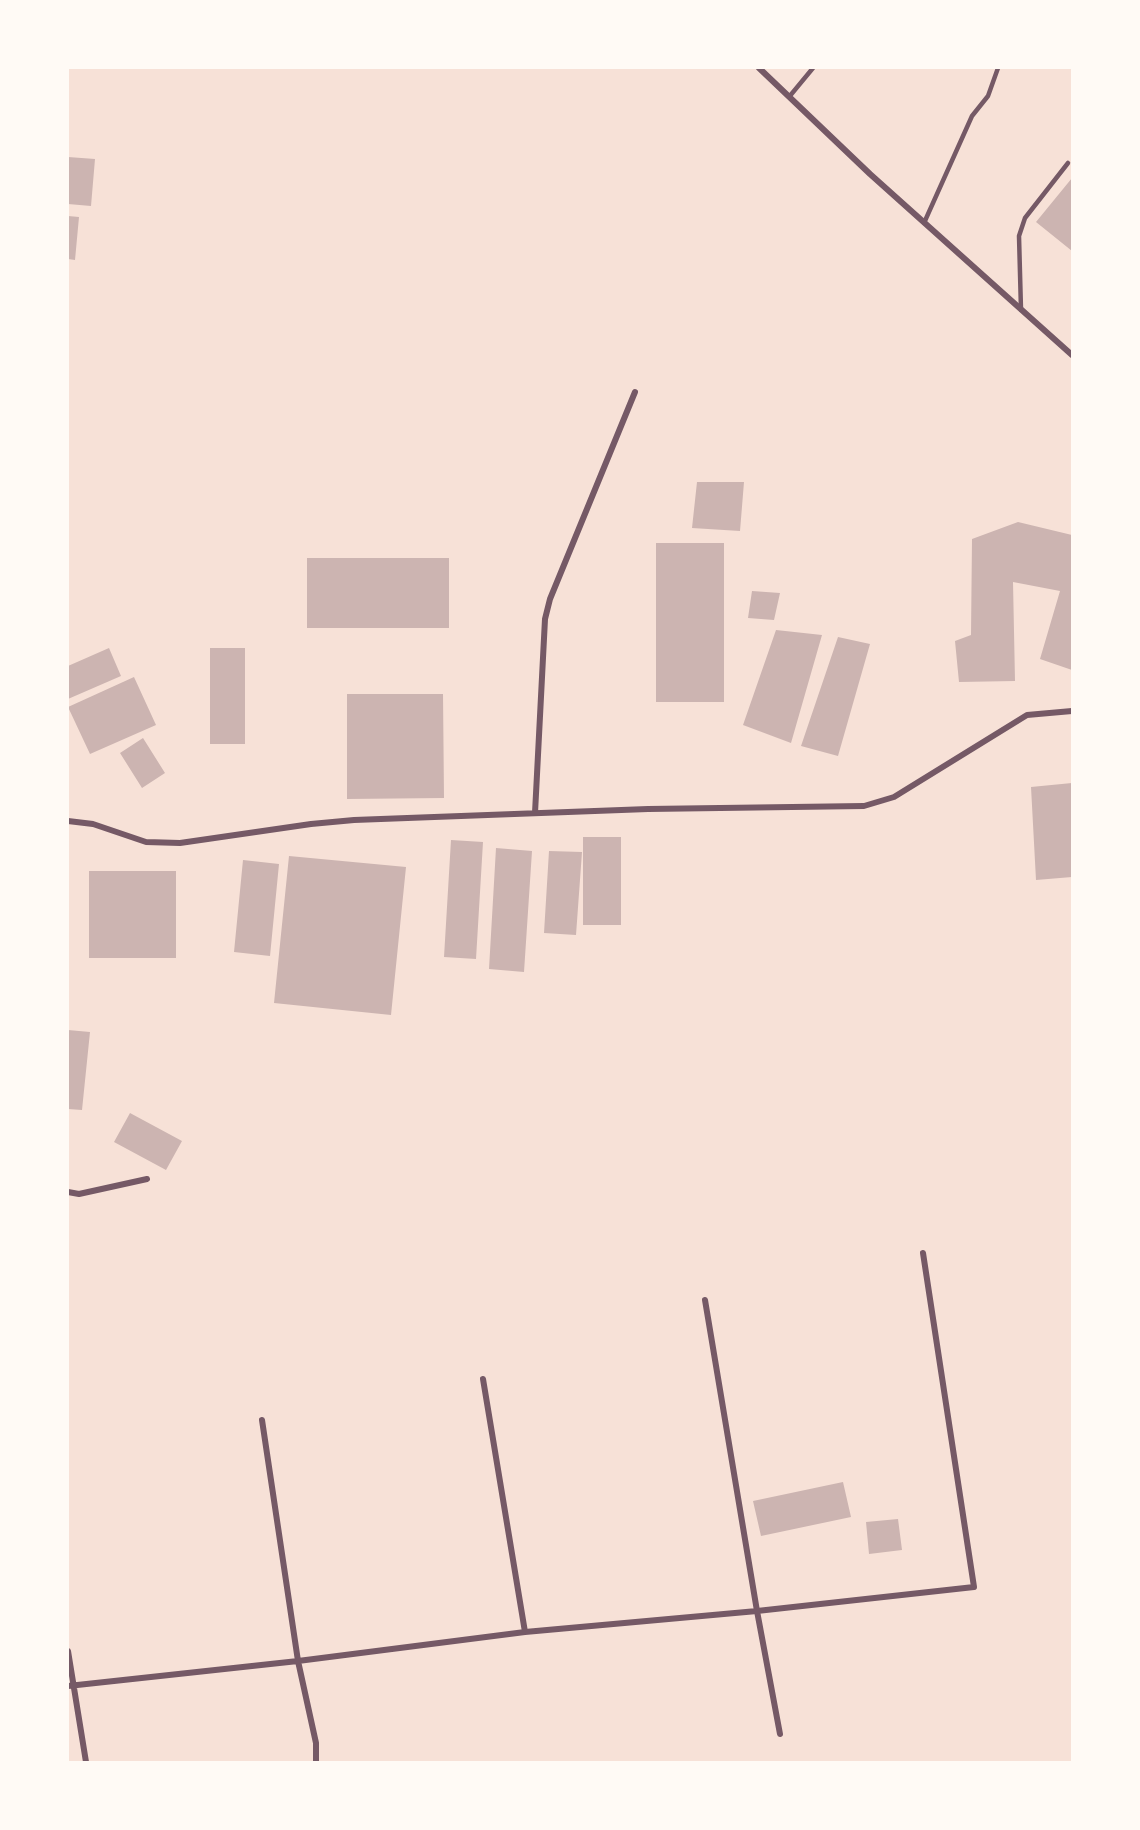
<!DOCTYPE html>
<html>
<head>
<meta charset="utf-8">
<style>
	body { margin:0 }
	#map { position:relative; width:1140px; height:1830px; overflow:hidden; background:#f7e1d7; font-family:"Zilla Slab",serif }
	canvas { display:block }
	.frame { position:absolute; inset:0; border:69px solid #fffaf5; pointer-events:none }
</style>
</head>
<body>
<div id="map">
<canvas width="1140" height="1830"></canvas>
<div class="frame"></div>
</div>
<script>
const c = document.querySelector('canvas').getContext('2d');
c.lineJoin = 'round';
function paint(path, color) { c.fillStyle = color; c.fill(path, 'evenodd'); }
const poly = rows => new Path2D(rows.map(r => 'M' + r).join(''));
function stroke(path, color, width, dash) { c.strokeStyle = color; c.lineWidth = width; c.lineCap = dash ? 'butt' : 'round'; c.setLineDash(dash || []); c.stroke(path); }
const building = poly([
	[68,157,95,159,91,206,68,204],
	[1072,178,1072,251,1036,222],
	[68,216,79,217,75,260,68,259],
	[697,482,744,482,740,531,692,528],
	[1018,522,1072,535,1072,670,1040,659,1060,591,1013,582,1015,681,959,682,955,641,971,635,972,539],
	[656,543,724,543,724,702,656,702],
	[307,558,449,558,449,628,307,628],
	[752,591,780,593,774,620,748,618],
	[776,630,822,635,791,743,743,725],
	[838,637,870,644,838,756,801,746],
	[109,648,121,676,68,699,68,666],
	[210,648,245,648,245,744,210,744],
	[134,677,156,725,90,754,68,707],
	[347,694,443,694,444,798,347,799],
	[143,738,165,773,142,788,120,753],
	[1072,783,1072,877,1036,880,1031,787],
	[583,837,621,837,621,925,583,925],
	[451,840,483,842,476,959,444,957],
	[496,848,532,851,524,972,489,969],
	[549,851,582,852,576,935,544,933],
	[289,856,406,867,391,1015,274,1003],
	[243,860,279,864,270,956,234,952],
	[89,871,176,871,176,958,89,958],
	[68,1030,90,1032,82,1110,68,1109],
	[130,1113,182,1141,166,1170,114,1142],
	[843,1482,851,1517,761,1536,753,1501],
	[898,1519,902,1550,869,1554,866,1522]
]);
const service = poly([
	[789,97,813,68],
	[924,223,972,116,988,96,998,68],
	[1021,310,1019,236,1025,218,1068,163]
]);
const minor = poly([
	[759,68,870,174,1072,355],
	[535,813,545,619,550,599,635,392],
	[68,821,93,824,146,842,180,843,311,824,354,820,648,809,864,806,894,797,1027,715,1072,711],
	[68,1192,79,1194,147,1179],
	[705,1300,757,1611,780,1734],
	[483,1379,525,1632,757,1611,974,1587,923,1253],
	[262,1420,298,1661,316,1743,316,1762],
	[68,1651,86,1762],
	[68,1686,298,1661,525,1632]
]);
paint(building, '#ccb4b1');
stroke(service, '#755966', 4.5);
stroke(minor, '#755966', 6);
</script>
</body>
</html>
